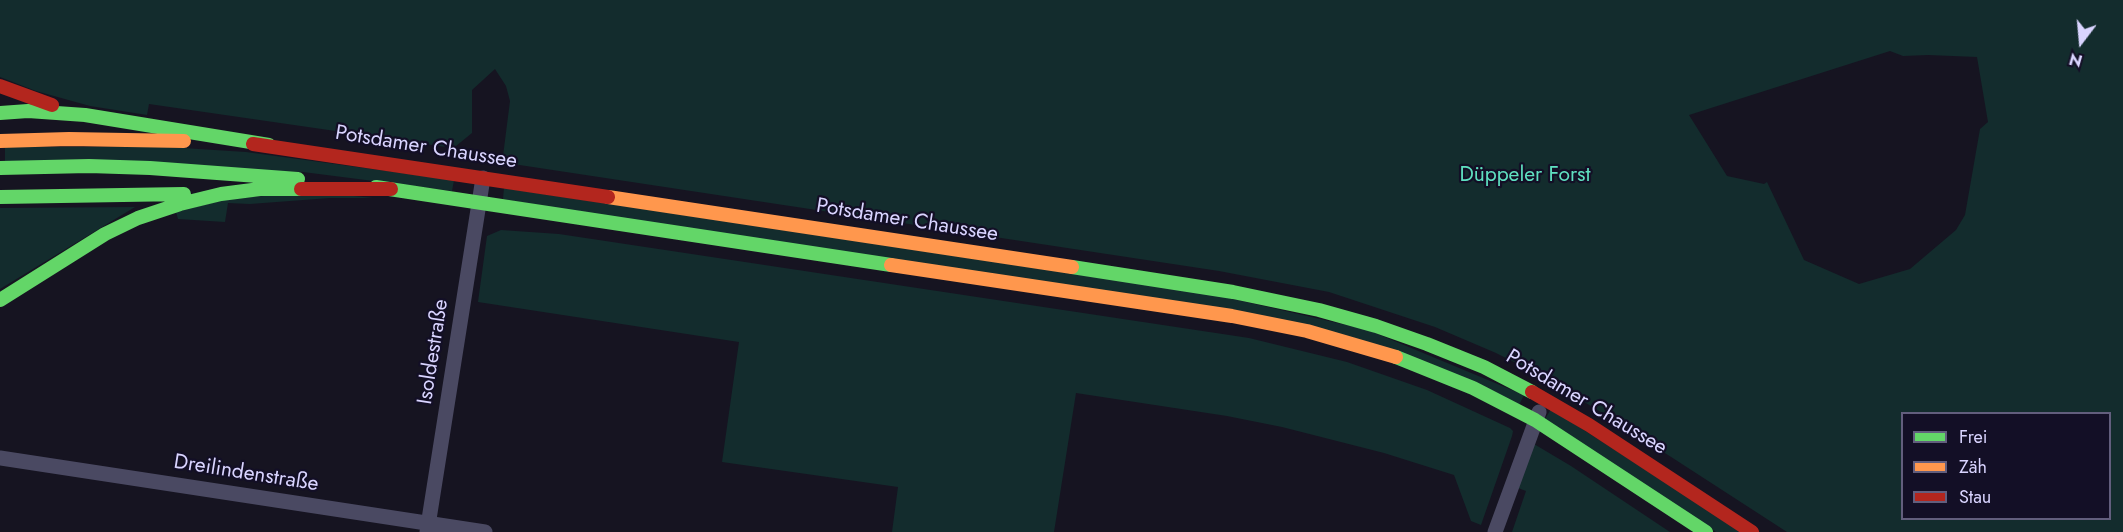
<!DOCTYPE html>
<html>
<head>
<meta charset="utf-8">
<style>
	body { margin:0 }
	#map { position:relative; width:2123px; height:532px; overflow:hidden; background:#161421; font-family:Jost,sans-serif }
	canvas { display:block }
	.legend { position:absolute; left:1901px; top:412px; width:210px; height:108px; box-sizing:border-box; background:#130f26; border:2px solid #625e7d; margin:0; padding:8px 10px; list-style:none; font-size:18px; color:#d9d4ff }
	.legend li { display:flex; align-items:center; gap:12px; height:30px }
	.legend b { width:30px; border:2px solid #625e7d }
	.north { position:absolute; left:2051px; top:12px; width:60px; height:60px; -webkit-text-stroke:4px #130f26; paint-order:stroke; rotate:196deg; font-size:16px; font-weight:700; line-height:24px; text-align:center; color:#d9d4ff }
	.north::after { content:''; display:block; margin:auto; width:21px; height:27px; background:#d9d4ff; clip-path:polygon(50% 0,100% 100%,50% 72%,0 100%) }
</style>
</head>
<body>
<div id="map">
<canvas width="2123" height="532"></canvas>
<ul class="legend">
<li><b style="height:8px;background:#63d668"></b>Frei</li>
<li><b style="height:8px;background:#ff974d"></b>Zäh</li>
<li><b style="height:8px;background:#b3261e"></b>Stau</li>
</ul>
<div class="north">N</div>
</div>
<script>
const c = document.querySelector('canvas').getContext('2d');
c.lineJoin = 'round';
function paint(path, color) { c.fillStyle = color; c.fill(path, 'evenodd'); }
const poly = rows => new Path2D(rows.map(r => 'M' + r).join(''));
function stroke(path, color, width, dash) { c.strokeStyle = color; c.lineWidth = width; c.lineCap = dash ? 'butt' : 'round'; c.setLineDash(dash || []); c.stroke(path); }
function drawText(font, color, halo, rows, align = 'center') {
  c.font = font + ' Jost,sans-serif'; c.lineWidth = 4.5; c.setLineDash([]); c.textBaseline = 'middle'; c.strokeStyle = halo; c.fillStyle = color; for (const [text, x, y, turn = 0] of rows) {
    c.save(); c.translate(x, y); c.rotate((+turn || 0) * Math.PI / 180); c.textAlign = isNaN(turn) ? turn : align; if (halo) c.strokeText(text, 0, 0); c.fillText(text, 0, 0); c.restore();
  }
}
const green = poly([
	[0,0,2123,0,2123,532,1787,532,1614,420,1538,374,1496,353,1435,327,1329,292,1219,271,513,164,503,156,510,101,506,86,495,69,472,90,472,133,456,146,446,147,149,104,147,115,90,106,36,91,0,77],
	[1890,51,1903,56,1928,55,1977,57,1988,122,1980,129,1965,215,1956,230,1910,269,1859,284,1804,260,1767,182,1764,184,1727,176,1689,115],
	[1902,414,2110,414,2110,518,1902,518],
	[5,147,167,147,246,152,454,180,452,191,303,172,5,162],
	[504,188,1220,296,1368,330,1524,395,1519,405,1394,350,503,199],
	[287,194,345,195,373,198,330,198,250,204,228,203,225,222,178,219,176,212,228,199],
	[135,207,0,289,0,208],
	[501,230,559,234,1249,338,1347,362,1427,390,1510,428,1513,431,1512,436,1481,525,1471,521,1454,475,1384,453,1282,427,1227,416,1076,393,1054,532,892,532,898,487,722,462,739,342,478,302,487,236],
	[1551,409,1743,532,1716,532,1545,419],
	[1534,444,1571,466,1670,532,1512,532,1526,491,1518,488]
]);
const street = poly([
	[0,458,485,532],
	[427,532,483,178],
	[1495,532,1539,412]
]);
const fast = poly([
	[0,113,28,111,85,115,269,145],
	[0,168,89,166,150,168,298,179],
	[376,187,891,265],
	[0,197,184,194],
	[1072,267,1233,292,1319,310,1376,326,1427,344,1484,367,1532,392],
	[0,300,105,234,138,218,180,204,221,194,260,189,301,189],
	[1396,357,1473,388,1535,420,1706,532]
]);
const slow = poly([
	[0,141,69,139,184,141],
	[608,197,1072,267],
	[891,265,1232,316,1307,331,1396,357]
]);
const jam = poly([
	[0,86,52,105],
	[253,144,608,197],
	[301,189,391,189],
	[1532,392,1589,425,1752,532]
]);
const streetNames = [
	["Potsdamer Chaussee",426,148,9],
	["Potsdamer Chaussee",907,221,9],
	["Isoldestraße",434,352,-81],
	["Potsdamer Chaussee",1586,403,31],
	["Dreilindenstraße",246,474,9]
];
const parkNames = [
	["Düppeler Forst",1525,176]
];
paint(green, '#132c2d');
stroke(street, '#4a4962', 15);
stroke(fast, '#63d668', 14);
stroke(slow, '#ff974d', 14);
stroke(jam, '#b3261e', 14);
drawText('21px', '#d9d4ff', '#130f26', streetNames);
drawText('21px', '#5fe0c0', '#130f26', parkNames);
</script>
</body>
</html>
